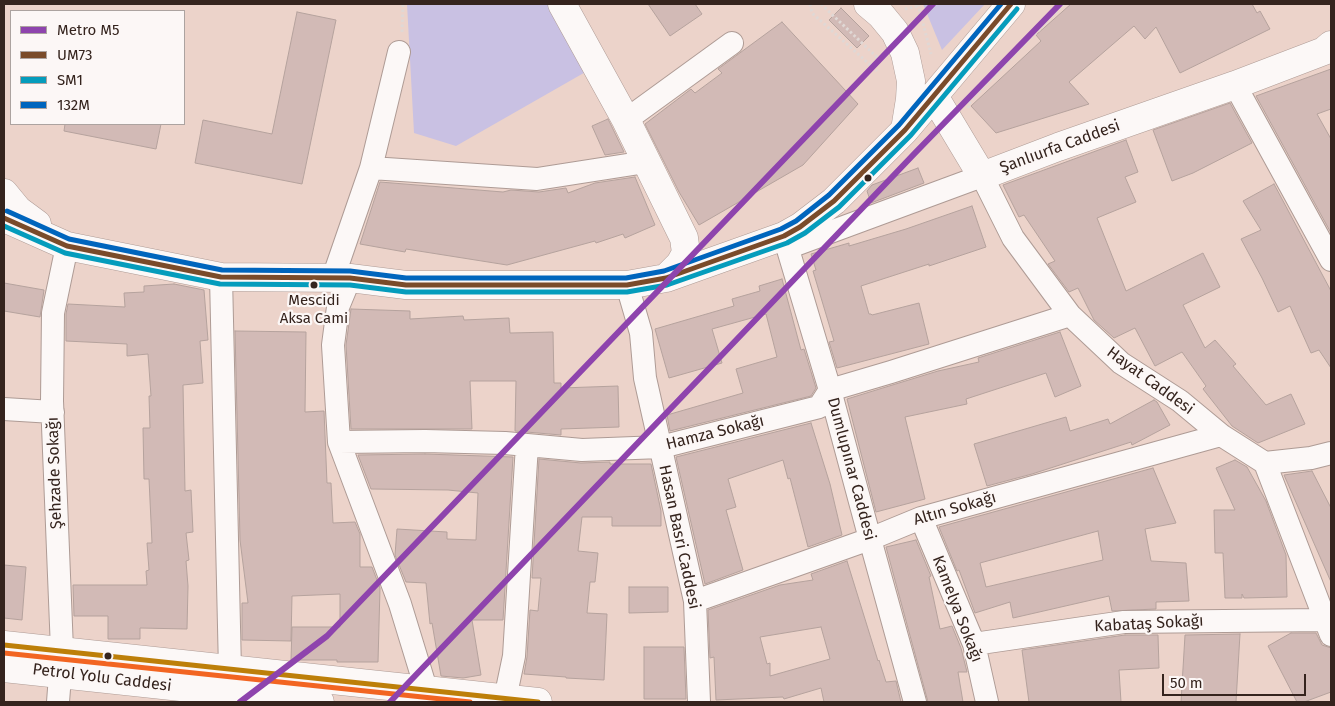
<!DOCTYPE html>
<html>
<head>
<meta charset="utf-8">
<style>
	body { margin:0 }
	#map { position:relative; width:1335px; height:706px; overflow:hidden; background:#ecd3ca; font-family:"Fira Sans",sans-serif }
	canvas { display:block }
	.frame { position:absolute; inset:0; border:5px solid #35241e; pointer-events:none }
	.legend { position:absolute; left:10px; top:10px; width:175px; height:115px; box-sizing:border-box; background:#fcf7f6; border:1px solid #aca3a0; margin:0; padding:6px 9px; list-style:none; font-size:15px; color:#35241e }
	.legend li { display:flex; align-items:center; gap:10px; height:25px }
	.legend b { width:25px; border:1px solid #aca3a0 }
	.scale { position:absolute; left:1162px; top:674px; width:144px; height:22px; box-sizing:border-box; border:2px solid #35241e; border-top:0; padding-left:6px; font-size:15px; line-height:18px; white-space:nowrap; color:#35241e; -webkit-text-stroke:4px #fcf7f6; paint-order:stroke }
</style>
</head>
<body>
<div id="map">
<canvas width="1335" height="706"></canvas>
<div class="frame"></div>
<ul class="legend">
<li><b style="height:6px;background:#8e44ad"></b>Metro M5</li>
<li><b style="height:6px;background:#7a4b2a"></b>UM73</li>
<li><b style="height:6px;background:#059cbc"></b>SM1</li>
<li><b style="height:6px;background:#0065bd"></b>132M</li>
</ul>
<div class="scale">50 m</div>
</div>
<script>
const c = document.querySelector('canvas').getContext('2d');
c.lineJoin = 'round';
function paint(path, color) { c.fillStyle = color; c.fill(path, 'evenodd'); }
const poly = rows => new Path2D(rows.map(r => 'M' + r).join(''));
function stroke(path, color, width, dash) { c.strokeStyle = color; c.lineWidth = width; c.lineCap = dash ? 'butt' : 'round'; c.setLineDash(dash || []); c.stroke(path); }
function drawText(font, color, halo, rows, align = 'center') {
  c.font = font + ' "Fira Sans",sans-serif'; c.lineWidth = 4.5; c.setLineDash([]); c.textBaseline = 'middle'; c.strokeStyle = halo; c.fillStyle = color; for (const [text, x, y, turn = 0] of rows) {
    c.save(); c.translate(x, y); c.rotate((+turn || 0) * Math.PI / 180); c.textAlign = isNaN(turn) ? turn : align; if (halo) c.strokeText(text, 0, 0); c.fillText(text, 0, 0); c.restore();
  }
}
const green = poly([
	[407,4,549,4,589,70,456,146,414,133],
	[923,4,985,4,942,50]
]);
const building = poly([
	[648,4,695,4,702,14,670,36,648,4],
	[1071,4,1252,4,1257,13,1260,11,1270,29,1180,73,1156,27,1145,39,1134,26,1069,82,1089,104,996,133,971,106,1041,41,1036,35,1071,4],
	[841,8,869,36,857,48,829,20,841,8],
	[297,12,336,20,302,184,195,163,203,120,272,134,297,12],
	[782,22,858,104,803,165,699,225,679,192,645,124,691,89,695,93,722,73,718,69,782,22],
	[1331,69,1331,109,1317,114,1331,139,1331,233,1256,96,1331,69],
	[1230,103,1252,143,1193,173,1172,181,1153,130,1230,103],
	[608,119,612,127,624,152,605,155,592,126,608,119],
	[65,124,161,124,156,149,64,131,65,124],
	[1126,140,1138,172,1125,177,1136,202,1097,218,1126,291,1203,253,1220,287,1183,305,1205,348,1215,340,1236,364,1233,366,1266,405,1291,394,1305,424,1258,443,1232,426,1203,389,1206,386,1182,352,1155,366,1135,328,1114,338,1094,320,1078,288,1069,292,1048,264,1055,261,1024,215,1019,217,1003,185,1126,140],
	[918,168,924,183,871,203,867,191,872,185,918,168],
	[635,177,655,225,625,238,623,234,596,243,595,241,507,265,406,249,405,252,360,244,380,182,503,192,511,190,539,192,566,188,568,193,595,183,635,177],
	[1274,184,1331,291,1331,368,1319,350,1311,353,1290,306,1278,312,1262,278,1241,239,1261,230,1243,201,1274,184],
	[972,206,986,247,929,266,929,264,861,286,869,314,871,314,872,315,919,303,929,344,837,368,829,342,834,341,813,271,816,270,811,254,849,243,849,246,906,229,972,206],
	[782,279,801,350,804,349,816,388,811,396,670,431,667,415,743,393,736,369,777,357,766,314,712,329,722,363,669,378,655,329,734,306,732,299,760,291,759,286,782,279],
	[4,283,44,290,40,317,4,311,4,283],
	[174,284,204,290,208,340,200,341,203,383,183,385,185,491,191,490,193,532,186,533,189,560,186,561,188,586,187,629,140,628,140,639,108,639,108,616,74,616,73,585,147,585,146,571,149,570,147,543,152,543,149,479,144,479,143,428,150,428,149,396,151,396,148,354,127,356,127,344,66,341,66,314,68,304,125,307,124,293,144,292,144,286,174,284],
	[351,309,410,311,410,319,463,316,464,320,509,318,510,333,553,332,554,383,561,383,561,388,618,386,619,427,561,429,561,435,515,431,516,381,470,381,472,429,351,429,346,345,351,309],
	[235,331,306,332,305,412,324,411,327,483,331,483,333,523,355,522,360,534,360,567,372,567,380,588,378,662,337,662,337,660,291,660,292,627,340,627,340,594,292,596,291,641,242,640,242,603,248,603,240,540,235,331],
	[1060,332,1081,386,1055,397,1046,373,966,399,967,404,905,417,925,499,876,512,847,399,938,371,979,362,978,358,1060,332],
	[1154,400,1157,402,1170,425,1132,445,1131,442,1032,474,987,486,974,444,1066,417,1070,431,1108,419,1110,424,1154,400],
	[811,423,830,484,842,535,808,547,790,478,788,479,783,460,728,479,736,507,726,510,743,570,705,584,676,457,811,423],
	[425,454,513,457,503,620,472,620,481,675,463,678,441,676,432,623,430,624,426,583,406,582,395,555,397,529,447,532,447,539,476,540,478,493,448,490,371,489,358,455,425,454],
	[539,459,581,463,610,462,610,464,651,464,661,511,661,526,612,526,612,517,582,517,578,551,598,553,595,582,590,582,587,613,607,614,604,680,566,678,566,677,524,674,527,657,530,610,538,611,541,578,532,578,539,459],
	[1235,460,1247,467,1266,501,1286,555,1287,597,1244,598,1242,594,1242,598,1225,598,1223,553,1215,553,1214,510,1235,510,1216,468,1235,460],
	[1153,468,1176,523,1145,529,1151,561,1186,563,1189,601,1156,602,1156,609,1112,611,1109,596,1013,618,1010,602,975,613,959,570,957,571,939,527,1153,468],
	[1098,531,1103,560,986,587,980,563,1098,531],
	[1312,471,1331,508,1331,582,1284,475,1312,471],
	[916,540,931,576,929,577,940,629,952,626,961,648,967,672,958,672,963,702,928,702,886,547,916,540],
	[847,561,878,661,879,660,886,682,896,681,901,702,824,702,821,688,784,699,783,697,716,700,714,657,710,658,708,610,780,585,813,580,811,574,847,561],
	[821,627,830,659,770,676,770,663,767,664,760,637,821,627],
	[4,565,26,567,22,620,4,618,4,565],
	[629,587,668,587,668,612,629,613,629,587],
	[1291,633,1316,633,1322,645,1331,648,1331,692,1304,702,1297,702,1268,646,1291,633],
	[1240,634,1236,702,1181,702,1185,635,1240,634],
	[1125,635,1158,635,1159,668,1119,670,1121,702,1029,702,1022,650,1125,635],
	[644,647,684,647,686,699,644,699,644,647]
]);
const path = poly([
	[810,4,812,13,877,71],
	[821,4,882,62],
	[918,4,931,54],
	[905,9,918,6],
	[402,32,403,4],
	[969,108,968,105,974,97,1064,4]
]);
const street = poly([
	[1235,85,1331,260],
	[626,120,732,43],
	[371,168,537,179,646,162],
	[784,236,830,390,870,539,915,702],
	[787,248,982,176,1013,238,1070,315,1121,363,1180,401,1221,435,1265,463,1311,458,1331,453],
	[221,277,230,670],
	[333,278,371,168,399,52],
	[350,278,338,307,333,345,339,442,400,604,430,702],
	[627,285,641,333,645,378,695,601,699,702],
	[4,409,53,412],
	[339,442,425,441,505,443,582,450,661,447,819,407,830,390,891,372,1070,315],
	[1265,463,1331,635],
	[921,518,974,644,987,702],
	[695,601,870,539,921,518,1221,435],
	[974,644,1124,622,1325,620],
	[505,699,514,656,527,445],
	[58,702,62,650,52,401,53,313,67,246]
]);
const secondary = poly([
	[934,96,982,176,1058,147,1235,85,1324,51,1331,45],
	[4,645,538,702],
	[4,668,320,702]
]);
const primary = poly([
	[562,4,626,120,684,238,686,253,680,264,666,278],
	[868,4,881,15,895,32,905,53,911,81,910,99,905,130],
	[4,193,18,210,37,224],
	[4,218,67,246,221,277,350,278,406,285,627,285,666,278,784,236,800,227,834,201,905,130,1011,4]
]);
const bus1 = poly([
	[4,218,67,246,221,277,350,278,406,285,627,285,666,278,784,236,800,227,834,201,905,130,1011,4]
]);
const bus2 = poly([
	[4,226,65,253,220,284,350,285,406,292,627,292,667,285,787,243,805,233,839,207,911,135,1017,9]
]);
const bus3 = poly([
	[7,211,69,239,222,270,350,271,406,278,626,278,664,271,781,229,796,221,829,195,899,125,1001,4]
]);
const bus4 = poly([
	[4,645,538,702]
]);
const bus5 = poly([
	[4,653,470,702]
]);
const metro1 = poly([
	[240,702,327,636,933,4],
	[390,702,915,153,1060,4]
]);
const markers = [
	[868,178,4.5,"#35241e"],
	[314,285,4.5,"#35241e"],
	[108,656,4.5,"#35241e"]
];
const busNames = [
	["Mescidi",314,301],
	["Aksa Cami",314,319]
];
const streetNames = [
	["Şanlıurfa Caddesi",1060,147,-20],
	["Hayat Caddesi",1150,381,36],
	["Hamza Sokağı",715,433,-14],
	["Dumlupınar Caddesi",851,469,75],
	["Şehzade Sokağı",55,473,-92],
	["Altın Sokağı",955,509,-16],
	["Hasan Basri Caddesi",679,537,78],
	["Kamelya Sokağı",957,609,69],
	["Kabataş Sokağı",1149,624,-3],
	["Petrol Yolu Caddesi",102,678,7]
];
paint(green, '#c9c1e3');
paint(building, '#d2bab6');
stroke(building, '#b5a29d', 1);
stroke(street, '#ae9b95', 24);
stroke(secondary, '#ae9b95', 29);
stroke(primary, '#ae9b95', 29);
stroke(path, '#e0d8d5', 3, [2.5, 2.5]);
stroke(street, '#fcf8f7', 22);
stroke(secondary, '#fcf8f7', 28);
stroke(primary, '#fcf8f7', 28);
stroke(bus1, '#7a4b2a', 5);
stroke(bus2, '#059cbc', 5);
stroke(bus3, '#0065bd', 5);
stroke(bus4, '#bd7f09', 5);
stroke(bus5, '#f26522', 5);
stroke(metro1, '#8e44ad', 6);
for (const [x, y, r, color] of markers) { const dot = new Path2D(); dot.arc(x, y, r, 0, 2 * Math.PI); c.fillStyle = color; c.fill(dot); stroke(dot, '#fcf7f6', 2); }
drawText('15px', '#35241e', '#fcf7f6', busNames);
drawText('16px', '#35241e', '#fcf7f6', streetNames);
</script>
</body>
</html>
